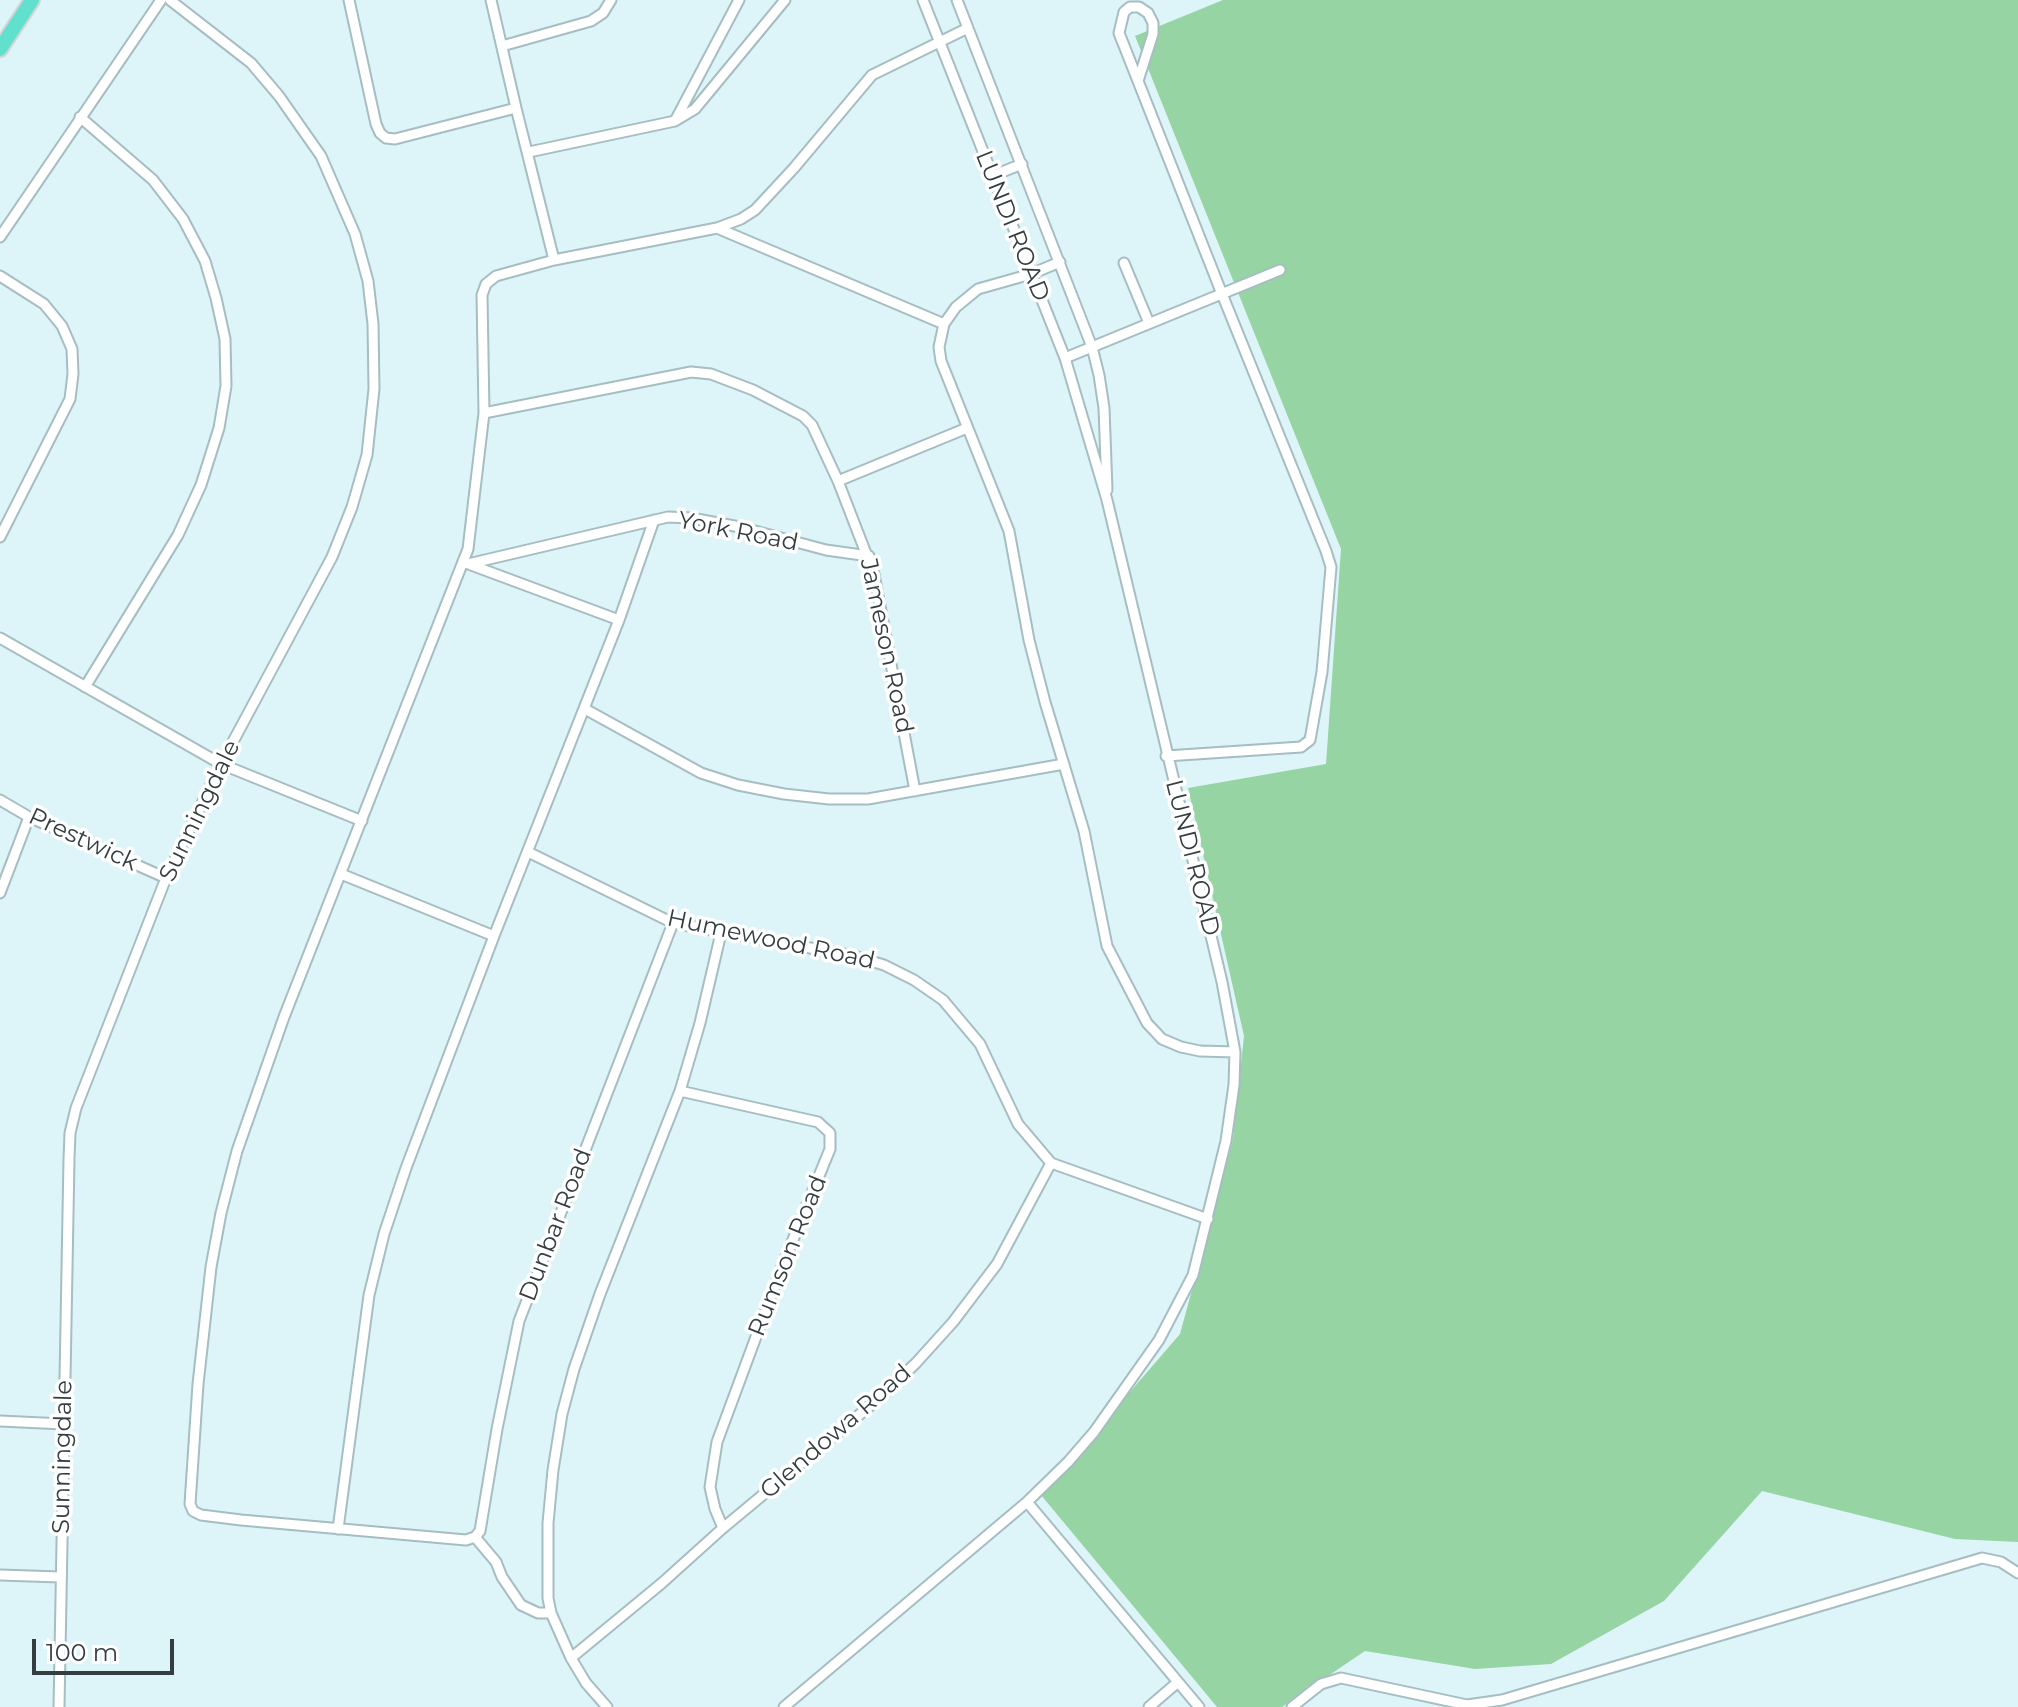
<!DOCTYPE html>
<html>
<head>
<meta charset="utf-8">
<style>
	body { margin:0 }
	#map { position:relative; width:2018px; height:1707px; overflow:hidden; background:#ddf5f9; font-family:Montserrat,sans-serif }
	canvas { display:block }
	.scale { position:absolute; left:32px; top:1639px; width:142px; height:36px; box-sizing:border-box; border:4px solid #343e40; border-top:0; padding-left:10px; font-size:24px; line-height:28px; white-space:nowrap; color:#343e40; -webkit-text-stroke:6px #fff; paint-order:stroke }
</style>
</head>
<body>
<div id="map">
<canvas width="2018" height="1707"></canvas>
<div class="scale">100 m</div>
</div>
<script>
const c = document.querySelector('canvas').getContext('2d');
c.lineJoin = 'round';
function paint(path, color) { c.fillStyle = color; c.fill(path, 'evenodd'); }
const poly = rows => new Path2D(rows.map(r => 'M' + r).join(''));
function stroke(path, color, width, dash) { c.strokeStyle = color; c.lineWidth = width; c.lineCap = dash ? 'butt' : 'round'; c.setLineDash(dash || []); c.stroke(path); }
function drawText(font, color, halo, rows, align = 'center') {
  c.font = font + ' Montserrat,sans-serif'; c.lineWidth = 7; c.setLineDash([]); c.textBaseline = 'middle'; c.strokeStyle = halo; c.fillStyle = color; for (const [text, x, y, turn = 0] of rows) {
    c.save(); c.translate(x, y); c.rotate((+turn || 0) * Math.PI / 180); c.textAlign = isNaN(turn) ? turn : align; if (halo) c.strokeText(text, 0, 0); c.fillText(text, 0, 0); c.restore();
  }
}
const green = poly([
	[1223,0,2018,0,2018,1542,1955,1539,1762,1491,1664,1601,1551,1664,1475,1669,1365,1651,1282,1707,1217,1707,1041,1495,1180,1334,1233,1139,1244,1036,1188,788,1326,764,1341,549,1135,36]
]);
const minor = poly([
	[349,0,376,124,380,133,386,138,395,139,516,108,491,0],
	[957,0,1092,347,1099,375,1104,408,1107,490],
	[502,46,591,21,603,13,611,0],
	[1138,81,1153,34,1153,23,1148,13,1139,7,1130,7,1124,12,1119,33,1138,81,1222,294,1326,551,1331,567,1322,672,1310,740,1301,747,1166,756],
	[516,108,554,260,717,228,741,219,755,210,794,168,872,75,968,28],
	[80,117,153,180,183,219,205,261,216,298,225,339,226,386,219,428,201,485,178,535,85,687],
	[675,121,739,0],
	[529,152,675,121,695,109,785,0],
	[992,176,1022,164],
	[717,228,944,324,956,307,978,289,1031,274,1060,262],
	[0,237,161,0],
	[1124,263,1149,323],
	[0,276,44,304,62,326,72,349,73,374,70,399,0,537],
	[944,324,939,347,941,361,1009,531,1029,640,1045,702,1084,831,1107,946,1147,1023,1162,1039,1181,1047,1200,1051,1235,1052],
	[1065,358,1280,270],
	[484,413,691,372,711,374,753,390,803,416,812,425,838,481,874,574,915,791],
	[838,481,967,428],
	[468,564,668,517,691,518,740,527,826,550,869,556],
	[471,565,619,620,654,520],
	[0,638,221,764,362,821],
	[585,709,701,773,738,785,784,794,829,799,868,799,1064,764],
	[0,800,29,817,166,878],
	[528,852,673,923,854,956,884,965,914,980,943,1000,980,1044,1018,1124,1051,1163,1208,1219],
	[341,874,494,936],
	[0,893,29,817],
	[680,1091,818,1122,830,1133,830,1149,783,1264,717,1442,710,1487,715,1509,723,1528],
	[0,1421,64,1424],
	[1027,1502,1199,1707],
	[338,1529,369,1295,384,1234,406,1168,494,936,619,620],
	[475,1537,466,1540,241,1520,201,1515,193,1511,190,1504,198,1384,211,1267,221,1213,237,1151,284,1017,468,549,484,413,482,295,486,284,496,276,554,260],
	[475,1537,480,1531,497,1429,519,1321,673,923],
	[475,1537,496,1562,502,1577,521,1605,538,1613,551,1613],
	[0,1575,60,1577],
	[571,1658,662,1583,723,1528,877,1400,916,1363,953,1322,997,1264,1051,1163],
	[59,1707,69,1159,70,1133,76,1108,166,878,221,764,332,557,352,507,367,455,374,389,373,324,368,281,355,234,321,156,279,96,251,63,170,0],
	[607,1707,586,1683,571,1658,551,1613,548,1598,548,1523,553,1470,562,1414,574,1369,600,1294,680,1091,700,1023,721,933],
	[784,1707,1027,1502,1068,1462,1094,1432,1159,1340,1193,1275,1226,1141,1234,1085,1235,1052,1222,982,1107,500,1065,358,923,0],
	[1149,1707,1178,1682],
	[1292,1707,1321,1684,1341,1678,1467,1705,1502,1700,1982,1558,2001,1562,2018,1573]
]);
const trunk = poly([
	[0,49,32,0]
]);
const streetNames = [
	["LUNDI ROAD",1012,226,68],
	["York Road",738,532,11],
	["Jameson Road",886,646,78],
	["Sunningdale",200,811,-64],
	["Prestwick",83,840,25],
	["LUNDI ROAD",1192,858,76],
	["Humewood Road",771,940,12],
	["Dunbar Road",556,1225,-69],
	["Rumson Road",788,1256,-68],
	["Glendowa Road",836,1432,-41],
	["Sunningdale",63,1457,-89]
];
paint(green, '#96d4a4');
stroke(minor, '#a6bdc1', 13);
stroke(trunk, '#d2d5d5', 18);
stroke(minor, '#fff', 9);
stroke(trunk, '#62e0ce', 14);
drawText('24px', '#343e40', '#fff', streetNames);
</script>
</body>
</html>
